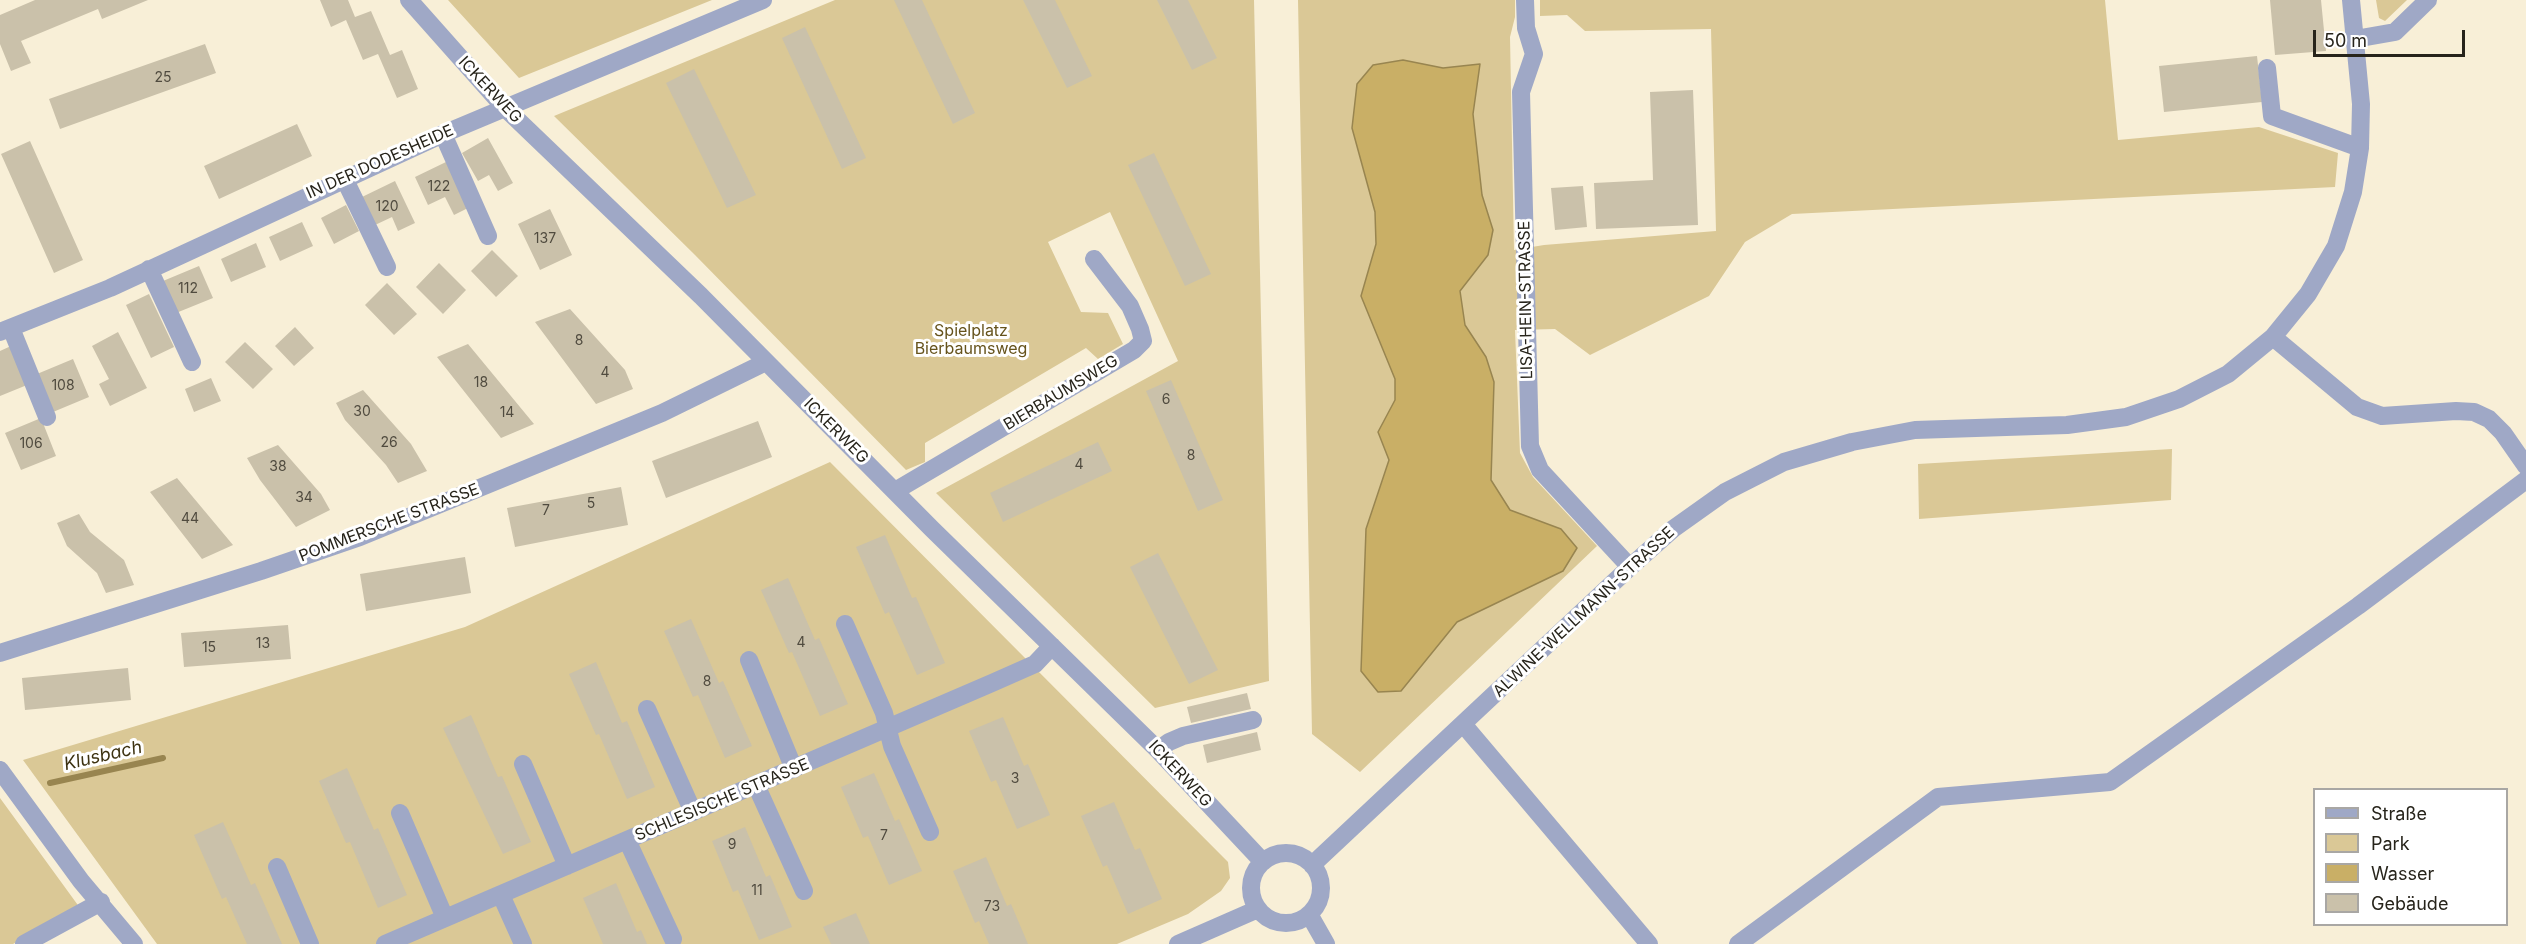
<!DOCTYPE html>
<html>
<head>
<meta charset="utf-8">
<style>
	body { margin:0 }
	#map { position:relative; width:2526px; height:944px; overflow:hidden; background:#f8efd7; font-family:Inter,sans-serif }
	canvas { display:block }
	.legend { position:absolute; left:2313px; top:788px; width:195px; height:138px; box-sizing:border-box; background:#fff; border:2px solid #a9a7a4; margin:0; padding:8px 10px; list-style:none; font-size:18px; color:#27241b }
	.legend li { display:flex; align-items:center; gap:12px; height:30px }
	.legend b { width:30px; border:2px solid #a9a7a4 }
	.scale { position:absolute; left:2313px; top:30px; width:152px; height:27px; box-sizing:border-box; border:3px solid #27241b; border-top:0; padding-left:8px; font-size:18px; line-height:21px; white-space:nowrap; color:#27241b; -webkit-text-stroke:4px #fff; paint-order:stroke }
</style>
</head>
<body>
<div id="map">
<canvas width="2526" height="944"></canvas>
<ul class="legend">
<li><b style="height:8px;background:#9fa8c6"></b>Straße</li>
<li><b style="height:16px;background:#dac896"></b>Park</li>
<li><b style="height:16px;background:#c9af66"></b>Wasser</li>
<li><b style="height:16px;background:#cac1aa"></b>Gebäude</li>
</ul>
<div class="scale">50 m</div>
</div>
<script>
const c = document.querySelector('canvas').getContext('2d');
c.lineJoin = 'round';
function paint(path, color) { c.fillStyle = color; c.fill(path, 'evenodd'); }
const poly = rows => new Path2D(rows.map(r => 'M' + r).join(''));
function stroke(path, color, width, dash) { c.strokeStyle = color; c.lineWidth = width; c.lineCap = dash ? 'butt' : 'round'; c.setLineDash(dash || []); c.stroke(path); }
function drawText(font, color, halo, rows, align = 'center') {
  c.font = font + ' Inter,sans-serif'; c.lineWidth = 6; c.setLineDash([]); c.textBaseline = 'middle'; c.strokeStyle = halo; c.fillStyle = color; for (const [text, x, y, turn = 0] of rows) {
    c.save(); c.translate(x, y); c.rotate((+turn || 0) * Math.PI / 180); c.textAlign = isNaN(turn) ? turn : align; if (halo) c.strokeText(text, 0, 0); c.fillText(text, 0, 0); c.restore();
  }
}
const green = poly([
	[448,0,712,0,519,78],
	[835,0,1254,0,1269,681,1155,708,936,493,1178,361,1110,212,1048,242,1081,312,1108,313,1123,344,1098,359,1086,348,925,443,925,462,906,470,695,255,554,116],
	[1298,0,1515,0,1515,17,1510,37,1514,250,1544,245,1716,231,1711,29,1585,31,1567,15,1540,16,1540,0,2105,0,2118,140,2259,127,2338,153,2335,187,1792,214,1745,242,1709,296,1590,355,1555,329,1515,330,1520,453,1533,477,1597,546,1360,772,1312,734],
	[2376,0,2407,0,2385,21,2379,18],
	[2172,449,2171,500,1919,519,1918,464],
	[830,462,1228,862,1230,878,1221,891,1188,914,1117,944,157,944,23,760,465,627],
	[0,798,80,908,13,944,0,944]
]);
const water = poly([
	[1403,60,1443,68,1480,64,1473,114,1482,195,1493,230,1488,255,1460,291,1465,325,1486,357,1494,382,1491,480,1510,510,1561,529,1577,548,1563,571,1457,622,1401,691,1378,692,1361,671,1366,529,1389,460,1378,432,1395,400,1395,379,1361,296,1376,244,1375,212,1352,128,1357,84,1373,65,1403,60]
]);
const stream = poly([
	[50,783,163,758]
]);
const building = poly([
	[35,0,148,0,102,19,98,9,21,41,31,63,11,71,0,44,0,15],
	[320,0,348,0,355,17,371,11,390,55,402,50,418,89,397,98,378,54,363,60,346,20,331,27],
	[894,0,922,0,975,113,953,124],
	[1023,0,1055,0,1092,76,1067,88],
	[1157,0,1188,0,1217,58,1192,70],
	[2270,0,2321,0,2326,51,2275,55],
	[805,27,866,158,842,169,782,38],
	[205,44,216,73,60,129,49,99],
	[2257,56,2262,102,2164,112,2159,66],
	[694,69,756,195,727,208,666,83],
	[1693,90,1698,225,1596,229,1594,183,1653,180,1650,92],
	[297,124,312,156,219,199,204,166],
	[488,138,513,183,498,191,489,175,478,181,462,153],
	[30,141,83,260,54,273,1,154],
	[1154,153,1211,274,1185,286,1128,165],
	[446,162,468,208,454,215,445,197,428,205,415,177],
	[395,181,415,223,398,231,392,217,375,225,362,197],
	[1583,186,1587,227,1555,230,1551,188],
	[346,205,359,231,334,244,321,218],
	[550,209,572,255,540,270,518,224],
	[302,222,313,246,280,261,269,237],
	[256,243,266,267,231,282,221,259],
	[492,250,518,276,496,297,471,271],
	[439,263,466,290,443,314,416,287],
	[199,266,213,298,176,313,163,281],
	[387,283,417,314,394,335,365,305],
	[149,294,174,347,151,358,126,305],
	[570,309,625,370,633,389,596,404,535,322],
	[295,327,314,348,294,366,275,346],
	[118,332,147,388,110,406,99,384,109,379,92,346],
	[245,342,273,369,253,389,225,362],
	[468,344,534,424,501,438,437,357],
	[11,346,27,385,0,396,0,351],
	[73,359,89,397,53,412,37,374],
	[211,378,221,401,194,412,185,389],
	[1171,380,1223,500,1198,511,1146,391],
	[363,390,411,444,427,471,398,483,386,465,345,420,336,403],
	[41,418,56,456,21,470,5,433],
	[758,421,772,457,666,498,652,461],
	[1098,442,1112,471,1003,522,990,493],
	[278,445,321,494,330,510,296,527,260,480,247,458],
	[177,478,233,545,202,559,150,492],
	[621,487,628,525,515,547,507,508],
	[79,514,90,532,124,560,134,585,106,593,97,573,67,546,57,523],
	[885,535,912,598,916,597,945,663,917,675,889,612,885,614,856,547],
	[1158,553,1218,670,1189,684,1130,567],
	[465,557,471,593,366,611,360,574],
	[788,578,815,640,819,638,848,704,820,716,792,652,789,653,761,590],
	[691,619,719,683,723,681,752,746,725,758,698,695,693,697,664,631],
	[288,625,291,659,184,667,181,633],
	[596,662,622,723,627,721,655,787,627,799,599,734,596,735,569,674],
	[128,668,131,700,25,710,22,678],
	[1247,693,1251,709,1191,723,1187,707],
	[471,715,498,777,502,776,531,842,503,854,443,728],
	[1003,717,1024,766,1028,764,1050,815,1017,829,996,780,991,782,969,731],
	[1257,732,1261,750,1207,763,1203,745],
	[347,768,374,830,378,828,407,895,378,908,350,842,346,843,319,781],
	[874,773,895,821,899,819,922,871,889,885,868,836,863,838,841,787],
	[1114,802,1135,850,1140,848,1162,899,1128,914,1107,865,1103,867,1081,816],
	[223,822,251,885,255,883,282,944,247,944,226,897,222,899,194,835],
	[745,827,766,877,770,875,792,927,759,940,738,890,733,892,712,841],
	[986,857,1007,906,1011,904,1028,944,989,944,979,921,975,923,953,871],
	[616,883,637,932,641,930,647,944,603,944,583,898],
	[856,913,870,944,831,944,823,927]
]);
const minor = poly([
	[409,0,504,107,701,296,932,529,1158,750,1263,862],
	[1525,0,1526,28,1534,54,1521,92,1530,446,1540,470,1630,567],
	[2355,39,2395,32,2428,0],
	[2267,68,2272,116,2360,148],
	[443,134,488,236],
	[344,178,387,267],
	[149,269,192,362],
	[11,328,47,417],
	[0,332,110,288,443,134,763,0],
	[2273,337,2357,407,2382,416,2456,411,2474,412,2489,419,2503,433,2526,466],
	[895,491,1134,350,1143,341,1140,329,1130,306,1094,259],
	[845,624,884,713,892,746,930,832],
	[0,653,261,571,360,537,662,413,766,362],
	[749,660,794,769],
	[647,709,693,812],
	[1463,724,1649,944],
	[1158,750,1169,742,1183,736,1253,720],
	[523,764,567,866],
	[0,770,81,881,134,944],
	[756,785,804,891],
	[400,813,445,918],
	[627,840,673,939],
	'1251 888a35 35 0 1 1 70 0a35 35 0 1 1-70 0Z',
	[1312,865,1630,567,1673,529,1725,492,1784,462,1852,442,1915,430,2067,425,2126,417,2179,399,2228,374,2273,337,2308,294,2336,246,2353,192,2360,148,2361,104,2351,0],
	[277,867,310,944],
	[501,895,523,944],
	[1309,914,1326,944],
	[24,944,101,902],
	[385,944,992,683,1035,664,1052,646],
	[1178,944,1258,909],
	[1738,944,1938,797,2110,782,2358,606,2526,480]
]);
const numberNames = [
	["25",163,78],
	["122",439,187],
	["120",387,207],
	["137",545,239],
	["112",188,289],
	["8",579,341],
	["4",605,373],
	["18",481,383],
	["108",63,386],
	["6",1166,400],
	["30",362,412],
	["14",507,413],
	["26",389,443],
	["106",31,444],
	["8",1191,456],
	["4",1079,465],
	["38",278,467],
	["34",304,498],
	["5",591,504],
	["7",546,511],
	["44",190,519],
	["4",801,643],
	["13",263,644],
	["15",209,648],
	["8",707,682],
	["3",1015,779],
	["7",884,836],
	["9",732,845],
	["11",757,891],
	["73",992,907]
];
const streetNames = [
	["ICKERWEG",490,90,47],
	["IN DER DODESHEIDE",380,162,-24],
	["LISA-HEIN-STRASSE",1526,300,-91],
	["BIERBAUMSWEG",1061,393,-31],
	["ICKERWEG",836,431,45],
	["POMMERSCHE STRASSE",389,523,-21],
	["ALWINE-WELLMANN-STRASSE",1584,612,-43],
	["ICKERWEG",1180,774,47],
	["SCHLESISCHE STRASSE",722,800,-23]
];
const parkNames = [
	["Spielplatz",971,331],
	["Bierbaumsweg",971,349]
];
const waterNames = [
	["Klusbach",103,756,-13]
];
paint(green, '#dac896');
paint(water, '#c9af66');
stroke(water, '#988550', 1.5);
stroke(stream, '#988550', 6);
paint(building, '#cac1aa');
stroke(minor, '#9fa8c6', 18);
drawText('14px', '#504b3f', null, numberNames);
drawText('16px', '#27241b', '#fff', streetNames);
drawText('16px', '#66531c', '#fff', parkNames);
drawText('italic 18px', '#3d3211', '#fff', waterNames);
</script>
</body>
</html>
